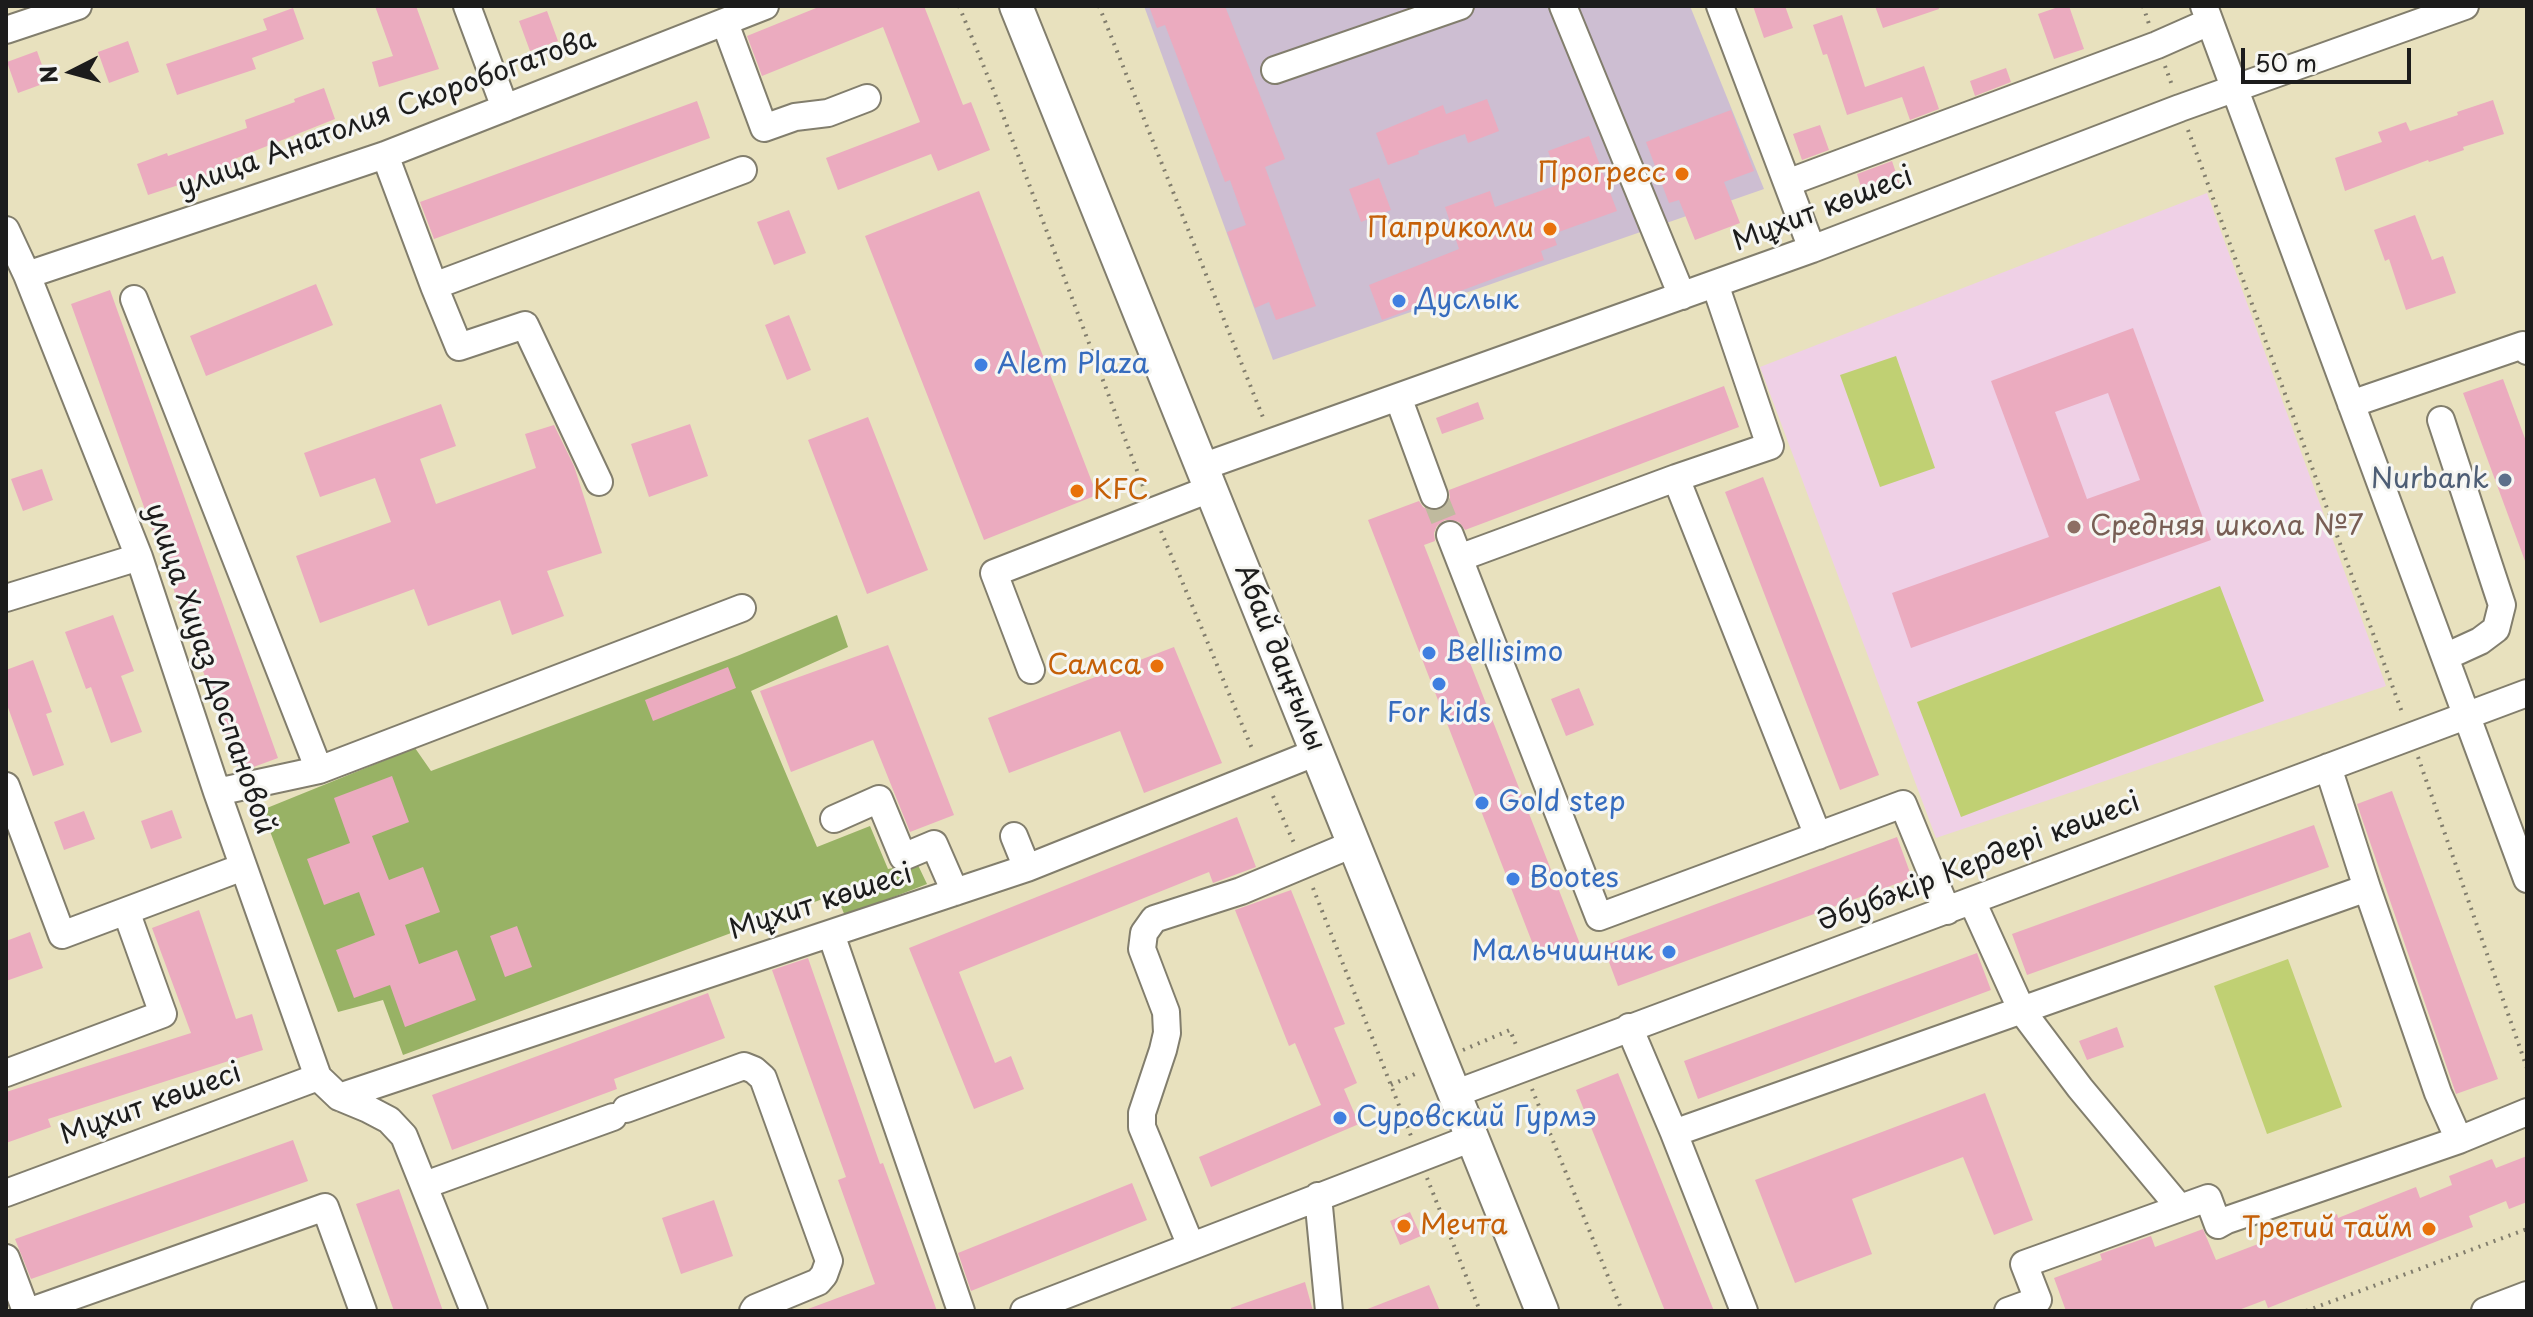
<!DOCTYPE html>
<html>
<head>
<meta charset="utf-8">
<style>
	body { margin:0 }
	#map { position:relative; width:2533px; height:1317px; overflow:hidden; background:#e8e1be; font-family:"Playpen Sans",sans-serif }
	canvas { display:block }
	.frame { position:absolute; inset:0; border:8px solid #1c1c1c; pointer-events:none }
	.north { position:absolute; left:32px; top:32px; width:80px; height:80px; -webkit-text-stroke:6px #f6f6f2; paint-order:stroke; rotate:264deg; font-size:22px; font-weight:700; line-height:32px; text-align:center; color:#1c1c1c }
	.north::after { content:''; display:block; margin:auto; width:28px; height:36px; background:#1c1c1c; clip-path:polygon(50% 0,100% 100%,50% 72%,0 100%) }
	.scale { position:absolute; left:2241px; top:48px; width:170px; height:36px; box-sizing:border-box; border:4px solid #1c1c1c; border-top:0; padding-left:10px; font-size:24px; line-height:28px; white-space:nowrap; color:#1c1c1c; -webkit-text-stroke:6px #f6f6f2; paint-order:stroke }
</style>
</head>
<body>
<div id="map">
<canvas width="2533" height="1317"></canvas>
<div class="frame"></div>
<div class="north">N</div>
<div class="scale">50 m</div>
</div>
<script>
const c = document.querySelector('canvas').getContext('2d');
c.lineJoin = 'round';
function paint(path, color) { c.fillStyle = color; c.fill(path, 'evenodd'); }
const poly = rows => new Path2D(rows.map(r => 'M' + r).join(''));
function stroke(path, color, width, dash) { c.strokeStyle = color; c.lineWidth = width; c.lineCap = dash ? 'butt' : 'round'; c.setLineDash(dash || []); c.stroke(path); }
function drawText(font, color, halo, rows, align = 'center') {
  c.font = font + ' "Playpen Sans",sans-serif'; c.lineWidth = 6; c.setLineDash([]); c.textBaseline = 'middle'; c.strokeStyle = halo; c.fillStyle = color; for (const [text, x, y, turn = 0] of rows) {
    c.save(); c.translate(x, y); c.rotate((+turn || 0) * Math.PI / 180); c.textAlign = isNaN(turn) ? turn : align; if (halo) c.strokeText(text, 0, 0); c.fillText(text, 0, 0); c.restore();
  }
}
const built = poly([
	[2207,193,2386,686,1936,838,1760,367]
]);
const industrial = poly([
	[1144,6,1690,6,1764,189,1273,360]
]);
const green = poly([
	[1896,356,1935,468,1880,487,1840,375],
	[2220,586,2264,701,1961,817,1917,702],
	[2288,959,2342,1107,2267,1134,2214,986]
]);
const forest = poly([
	[837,615,848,647,751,691,817,847,870,826,888,869,917,863,927,884,845,916,836,894,403,1055,383,1000,338,1012,262,810,415,748,431,771,737,656]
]);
const building = poly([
	[375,6,416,6,439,69,379,87,372,62,393,56],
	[821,6,924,6,963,105,971,102,990,150,938,171,931,154,838,190,826,158,920,122,883,27,762,76,747,36],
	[1149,6,1225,6,1285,159,1265,167,1316,306,1276,320,1269,302,1255,308,1227,232,1246,225,1230,180,1225,182,1165,25,1157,28],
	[1753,6,1785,6,1793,28,1764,38],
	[1875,6,1938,6,1939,9,1883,28],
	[2061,6,2069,6,2084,49,2054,59,2038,14],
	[293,8,304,39,252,58,256,69,177,95,166,64,267,30,263,19],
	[547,11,558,41,530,51,519,21],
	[1842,15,1865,87,1924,66,1939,109,1910,120,1902,97,1847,115,1827,54,1823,55,1813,25],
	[128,41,139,72,109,83,98,52],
	[37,51,48,82,18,93,7,62],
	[2006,68,2011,82,1975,96,1970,81],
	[324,88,335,119,232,160,234,167,148,195,137,164,167,153,168,156,247,128,245,120,295,102,294,99],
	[1487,99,1499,131,1468,143,1465,134,1418,151,1419,154,1388,165,1376,133,1443,105,1446,114],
	[2493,100,2504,134,2463,147,2464,150,2429,162,2428,160,2345,191,2335,158,2382,142,2378,132,2406,122,2410,131,2458,115,2457,112],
	[697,101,710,138,434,239,420,202],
	[1731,110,1754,171,1724,182,1740,223,1695,240,1679,200,1669,203,1646,142],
	[1820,125,1829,150,1802,160,1793,134],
	[1589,136,1617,211,1553,234,1557,245,1541,251,1544,260,1382,320,1369,285,1459,249,1445,207,1490,191,1495,207,1560,184,1548,151],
	[1892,161,1900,185,1864,197,1857,174],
	[1379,178,1391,210,1361,222,1349,189],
	[979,191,1097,495,984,540,865,236],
	[789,210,806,253,774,265,757,222],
	[2415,215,2432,260,2443,256,2456,293,2406,310,2389,259,2385,261,2374,230],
	[316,284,333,325,206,376,190,336],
	[110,290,278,758,248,769,239,771,71,304],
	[789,315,811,370,787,380,765,325],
	[2133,328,2211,540,1911,648,1892,593,2049,537,1991,381],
	[2108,393,2140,480,2087,499,2055,412],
	[2503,379,2527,444,2527,560,2525,561,2463,393],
	[1724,386,1739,427,1465,530,1459,522,1445,520,1437,526,1434,533,1435,541,1424,545,1580,944,1539,960,1368,520,1419,501,1423,507,1431,511,1440,510,1450,498,1449,490],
	[1478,402,1484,419,1442,434,1436,418],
	[441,404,456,446,420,459,436,504,536,468,525,434,554,425,574,466,602,553,547,571,564,616,512,635,500,600,428,626,414,589,320,623,296,556,391,522,375,478,320,497,304,453],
	[868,417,928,570,867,594,808,440],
	[690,424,708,476,649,497,631,444],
	[42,469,53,500,23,511,11,479],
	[1763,477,1879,775,1840,790,1725,492],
	[113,615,134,671,121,676,142,732,111,743,91,687,86,689,65,632],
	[888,645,954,815,910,832,873,740,791,772,760,691],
	[1174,647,1222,763,1144,793,1120,731,1009,773,988,718],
	[33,660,52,712,46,714,64,765,33,776,6,702,6,670],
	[728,667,736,688,653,721,645,700],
	[1579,688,1594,725,1566,736,1551,699],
	[392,776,409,822,372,836,389,880,423,867,440,912,405,925,419,964,457,950,476,1000,405,1027,390,985,354,998,336,950,375,935,359,892,324,905,307,859,350,843,334,798],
	[2392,791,2498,1079,2456,1094,2357,804],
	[172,810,182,838,151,849,141,821],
	[84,811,95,839,64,850,54,822],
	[1237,817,1256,867,1213,883,1209,872,959,972,995,1063,1011,1056,1024,1089,974,1109,909,948],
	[2314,825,2329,867,2027,975,2012,934],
	[1897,837,1912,878,1618,986,1603,946],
	[1291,890,1345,1024,1334,1028,1357,1083,1344,1089,1359,1124,1211,1187,1199,1157,1321,1105,1295,1043,1289,1046,1235,910],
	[199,910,236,1019,252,1014,263,1050,48,1119,51,1127,6,1143,6,1092,191,1033,152,928],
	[517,926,532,967,505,977,490,936],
	[30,932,43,968,6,981,6,941],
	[1977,953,1991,990,1698,1099,1684,1061],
	[808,958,880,1164,883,1163,937,1311,808,1311,808,1309,875,1284,838,1180,846,1177,772,970],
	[708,993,725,1038,614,1079,617,1089,452,1150,432,1095],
	[2117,1027,2124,1047,2087,1060,2079,1041],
	[1618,1073,1714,1311,1665,1311,1576,1090],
	[1985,1093,2033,1220,1994,1235,1963,1157,1852,1199,1872,1254,1795,1283,1755,1180],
	[293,1140,308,1181,31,1279,15,1239],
	[2527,1156,2527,1202,2509,1209,2506,1201,2469,1216,2473,1227,2268,1308,2265,1300,2236,1311,2066,1311,2054,1278,2102,1260,2100,1254,2151,1236,2155,1247,2203,1229,2216,1260,2337,1214,2338,1218,2416,1187,2420,1198,2452,1185,2449,1176,2492,1159,2496,1168],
	[1132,1183,1147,1220,971,1291,958,1253],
	[399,1189,443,1311,394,1311,356,1204],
	[714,1200,733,1256,681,1274,662,1218],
	[1410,1212,1421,1236,1400,1245,1390,1221],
	[1305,1282,1313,1311,1231,1311,1231,1308],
	[1429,1285,1440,1311,1365,1311,1365,1310]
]);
const minorTunnel = poly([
	[1434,495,1450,535]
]);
const path = poly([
	[959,6,995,94,1144,489],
	[1099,6,1264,420],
	[2143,6,2149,24],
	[2165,66,2173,88],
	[2188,130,2403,715],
	[1161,531,1253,751],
	[2418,757,2527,1068],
	[1273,796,1294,843],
	[1313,888,1411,1136],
	[1463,1050,1510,1030,1516,1045],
	[1391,1085,1415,1074],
	[1532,1089,1622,1311],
	[1427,1178,1480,1311],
	[2306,1311,2527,1229]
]);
const minor = poly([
	[467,6,505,108],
	[1563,6,1682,296],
	[1720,6,1812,249],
	[2204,6,2527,879],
	[725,23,764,128,795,117,828,113,867,98],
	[6,30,78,6],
	[1275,70,1460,6],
	[385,155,434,286,743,170],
	[1787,183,2157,45,2209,22],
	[6,230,27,275,139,557,217,792,318,1077,339,1097,368,1109,389,1120,404,1136,474,1311],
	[27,275,385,155,765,6],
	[1715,284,1770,446,1676,478,1818,836],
	[434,286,459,347,525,325,599,482],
	[134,299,319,770],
	[1398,397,1434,495],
	[2351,404,2523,345,2527,351],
	[2441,420,2502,605,2496,629,2480,641,2445,657],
	[1202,467,1812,249,2180,108,2465,6],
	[1450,535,1599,917,1903,804,1947,911],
	[1459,558,1676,478],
	[6,598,139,557],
	[1031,670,994,573,1210,489],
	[6,786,62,935,126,911],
	[217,792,319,770,742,608],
	[834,819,879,799,903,857,934,844,955,892],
	[1014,836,1027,868],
	[2367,888,2438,1093,2459,1140,2527,1112],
	[1972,901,2022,1011,2080,1088,2180,1208],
	[831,934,961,1311],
	[1629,1027,1674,1133,1744,1311],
	[6,1073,163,1014,126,911,243,867],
	[1454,1094,2527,693],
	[339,1097,1027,868,1317,752],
	[626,1109,744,1066,754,1070,763,1078,829,1261,824,1275,818,1282,755,1308,753,1311],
	[1674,1133,2367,888,2328,767],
	[425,1185,613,1117],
	[6,1193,318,1077],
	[1318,1196,1329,1311],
	[1191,1246,1142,1127,1142,1113,1163,1050,1167,1033,1166,1012,1142,949,1144,933,1154,919,1241,891,1353,844],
	[6,1258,26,1311],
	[31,1311,325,1207,363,1311],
	[1024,1311,1472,1138],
	[2008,1311,2038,1300,2024,1264,2208,1198,2218,1225,2227,1220,2459,1140],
	[2485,1311,2527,1295]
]);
const major = poly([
	[1016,6,1542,1311]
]);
const markers = [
	[1682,174,8,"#e8710a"],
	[1550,229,8,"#e8710a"],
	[1399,301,8,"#3f7fe0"],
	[981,365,8,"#3f7fe0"],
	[2505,480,8,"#5c6f8a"],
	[1077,491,8,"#e8710a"],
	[2074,527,8,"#8d6e63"],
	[1429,653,8,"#3f7fe0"],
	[1157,666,8,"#e8710a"],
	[1439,684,8,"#3f7fe0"],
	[1482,803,8,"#3f7fe0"],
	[1513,879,8,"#3f7fe0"],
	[1669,952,8,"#3f7fe0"],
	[1340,1118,8,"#3f7fe0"],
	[1404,1226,8,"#e8710a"],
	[2429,1229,8,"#e8710a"]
];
const streetNames = [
	["улица Анатолия Скоробогатова",387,114,-20],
	["Мұхит көшесі",1823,210,-21],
	["Абай даңғылы",1279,658,68],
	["улица Хиуаз Доспановой",209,669,71],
	["Әбубәкір Кердері көшесі",1979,863,-21],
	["Мұхит көшесі",821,903,-18],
	["Мұхит көшесі",151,1105,-20]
];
const foodNames = [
	["Прогресс",1666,174],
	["Паприколли",1534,229],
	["KFC",1093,491,"left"],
	["Самса",1141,666],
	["Мечта",1420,1226,"left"],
	["Третий тайм",2413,1229]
];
const shopNames = [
	["Дуслык",1415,301],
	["Alem Plaza",997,365],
	["Bellisimo",1445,653],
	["For kids",1439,714,"center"],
	["Gold step",1498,803],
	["Bootes",1529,879],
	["Мальчишник",1653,952,"right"],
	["Суровский Гурмэ",1356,1118]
];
const serviceNames = [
	["Nurbank",2489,480]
];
const educationNames = [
	["Средняя школа №7",2090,527]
];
paint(built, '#efd0e6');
paint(industrial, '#cdbed2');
paint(green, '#c0d073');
paint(forest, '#98b265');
paint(building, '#ebabbf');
stroke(minorTunnel, '#bfba9e', 26, [26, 13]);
stroke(minor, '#827e6d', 30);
stroke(major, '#827e6d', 36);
stroke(path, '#827e6d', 4, [2, 6]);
stroke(minor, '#fff', 26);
stroke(major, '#fff', 32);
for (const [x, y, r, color] of markers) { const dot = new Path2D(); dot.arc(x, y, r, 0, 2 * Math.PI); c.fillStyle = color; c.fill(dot); stroke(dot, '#f6f6f2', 3); }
drawText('28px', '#1c1c1c', '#f6f6f2', streetNames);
drawText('28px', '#c56008', '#f6f6f2', foodNames, 'right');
drawText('28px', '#366cbe', '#f6f6f2', shopNames, 'left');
drawText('28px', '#4e5e75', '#f6f6f2', serviceNames, 'right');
drawText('28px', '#785e54', '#f6f6f2', educationNames, 'left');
</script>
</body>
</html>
